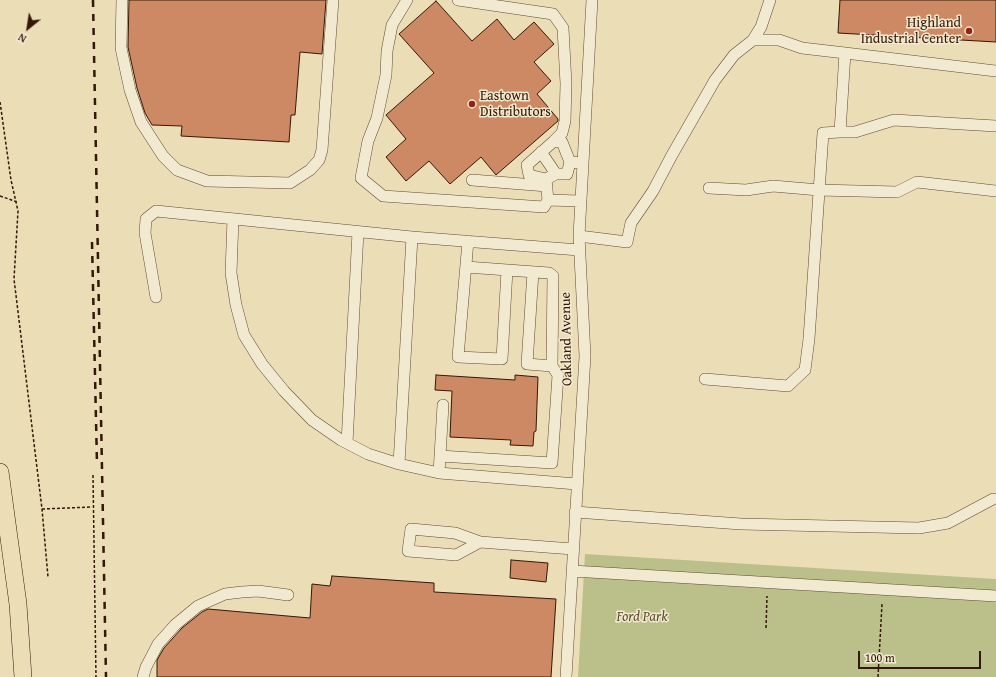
<!DOCTYPE html>
<html>
<head>
<meta charset="utf-8">
<style>
	body { margin:0 }
	#map { position:relative; width:996px; height:677px; overflow:hidden; background:#ebdeb6; font-family:"Gentium Book Plus",serif }
	canvas { display:block }
	.north { position:absolute; left:8px; top:8px; width:40px; height:40px; -webkit-text-stroke:3px #f2ead0; paint-order:stroke; rotate:210deg; font-size:11px; font-weight:700; line-height:16px; text-align:center; color:#341707 }
	.north::after { content:''; display:block; margin:auto; width:14px; height:18px; background:#341707; clip-path:polygon(50% 0,100% 100%,50% 72%,0 100%) }
	.scale { position:absolute; left:858px; top:651px; width:123px; height:18px; box-sizing:border-box; border:2px solid #341707; border-top:0; padding-left:5px; font-size:12px; line-height:14px; white-space:nowrap; color:#341707; -webkit-text-stroke:3px #f2ead0; paint-order:stroke }
</style>
</head>
<body>
<div id="map">
<canvas width="996" height="677"></canvas>
<div class="north">N</div>
<div class="scale">100 m</div>
</div>
<script>
const c = document.querySelector('canvas').getContext('2d');
c.lineJoin = 'round';
function paint(path, color) { c.fillStyle = color; c.fill(path, 'evenodd'); }
const poly = rows => new Path2D(rows.map(r => 'M' + r).join(''));
function stroke(path, color, width, dash) { c.strokeStyle = color; c.lineWidth = width; c.lineCap = dash ? 'butt' : 'round'; c.setLineDash(dash || []); c.stroke(path); }
function drawText(font, color, halo, rows, align = 'center') {
  c.font = font + ' "Gentium Book Plus",serif'; c.lineWidth = 3; c.setLineDash([]); c.textBaseline = 'middle'; c.strokeStyle = halo; c.fillStyle = color; for (const [text, x, y, turn = 0] of rows) {
    c.save(); c.translate(x, y); c.rotate((+turn || 0) * Math.PI / 180); c.textAlign = isNaN(turn) ? turn : align; if (halo) c.strokeText(text, 0, 0); c.fillText(text, 0, 0); c.restore();
  }
}
const green = poly([
	[585,554,996,579,996,677,578,677]
]);
const building = poly([
	[129,0,326,0,322,54,300,52,295,115,291,115,289,142,181,136,182,126,152,125,145,113,137,88,128,47,129,0],
	[840,0,996,0,996,42,838,33,840,0],
	[436,1,472,41,497,19,514,40,534,22,554,44,534,62,551,81,537,94,558,119,558,121,496,175,481,157,450,184,429,161,406,181,386,157,406,139,386,115,434,73,399,34,436,1],
	[436,375,515,380,515,375,538,377,536,431,534,432,533,446,510,445,511,440,450,437,452,391,435,390,436,375],
	[511,560,548,563,546,582,510,578,511,560],
	[332,576,434,583,434,592,556,599,551,677,157,677,157,660,164,648,182,628,202,612,208,609,310,618,312,584,330,586,332,576]
]);
const path = poly([
	[0,102,11,180,18,211,14,279,42,509,48,577],
	[0,196,17,202],
	[93,475,96,677],
	[42,509,92,507],
	[766,628,767,596],
	[878,677,882,604]
]);
const minor = poly([
	[122,0,121,48,130,90,141,122,163,156,177,170,207,181,290,183,310,170,319,160,322,150,333,0],
	[407,0,392,25,387,51,386,75,377,118,368,141,361,178,383,196,544,207,548,200,580,201],
	[458,0,553,14,563,28,566,84,565,121,562,133,554,141],
	[753,40,779,40,802,48,845,53],
	[840,132,855,132,894,120,996,126],
	[541,152,556,174],
	[546,179,556,174,567,174,570,162],
	[472,180,547,186],
	[709,188,746,190,773,186,819,190,897,192,917,182,996,191],
	[548,200,546,179,529,175,527,165,554,141,562,142,570,162,582,163],
	[233,219,231,273,236,305,244,335,262,364,284,391,312,420,341,440,368,454,399,464],
	[579,236,627,242,631,223,653,191,672,155,715,80,734,55,753,40,761,27,770,0],
	[468,241,458,357,502,359,507,270],
	[533,272,527,364,552,366],
	[156,297,145,233,146,219,156,211,412,237],
	[705,379,788,386,805,370,809,339,823,133,840,132,845,53,996,71],
	[347,443,358,232],
	[440,456,552,463,558,375,552,366,553,276,549,273,466,267],
	[439,473,443,405],
	[577,484,439,473,399,464,412,237,579,250],
	[575,512,741,524,919,528,948,523,993,499],
	[480,542,455,533,411,529,408,551,456,555,480,542,573,549],
	[572,571,996,596],
	[143,677,146,667,158,644,175,625,198,606,225,594,242,592,258,591,288,595],
	[566,677,585,356,579,236,592,0]
]);
const highway = poly([
	[0,472,18,604,23,677]
]);
const rail = poly([
	[93,0,106,677],
	[92,242,97,464]
]);
const markers = [
	[969,31,4,"#8f2418"],
	[472,104,4,"#8f2418"]
];
const poiNames = [
	["Highland",961,23],
	["Industrial Center",961,39],
	["Eastown",480,96,"left"],
	["Distributors",480,112,"left"]
];
const streetNames = [
	["Oakland Avenue",567,339,-91]
];
const parkNames = [
	["Ford Park",642,617]
];
paint(green, '#bbc08b');
paint(building, '#cd8963');
stroke(building, '#341707', 1);
stroke(minor, '#624933', 12);
stroke(highway, '#341707', 18);
stroke(path, '#341707', 1.5, [3, 2]);
stroke(minor, '#f2ead0', 11);
stroke(highway, '#ebdeb6', 17);
stroke(rail, '#341707', 2.5, [7, 7]);
for (const [x, y, r, color] of markers) { const dot = new Path2D(); dot.arc(x, y, r, 0, 2 * Math.PI); c.fillStyle = color; c.fill(dot); stroke(dot, '#f2ead0', 1.5); }
drawText('14px', '#341707', '#f2ead0', poiNames, 'right');
drawText('14px', '#341707', '#f2ead0', streetNames);
drawText('italic 14px', '#5c4a2f', '#f2ead0', parkNames);
</script>
</body>
</html>
